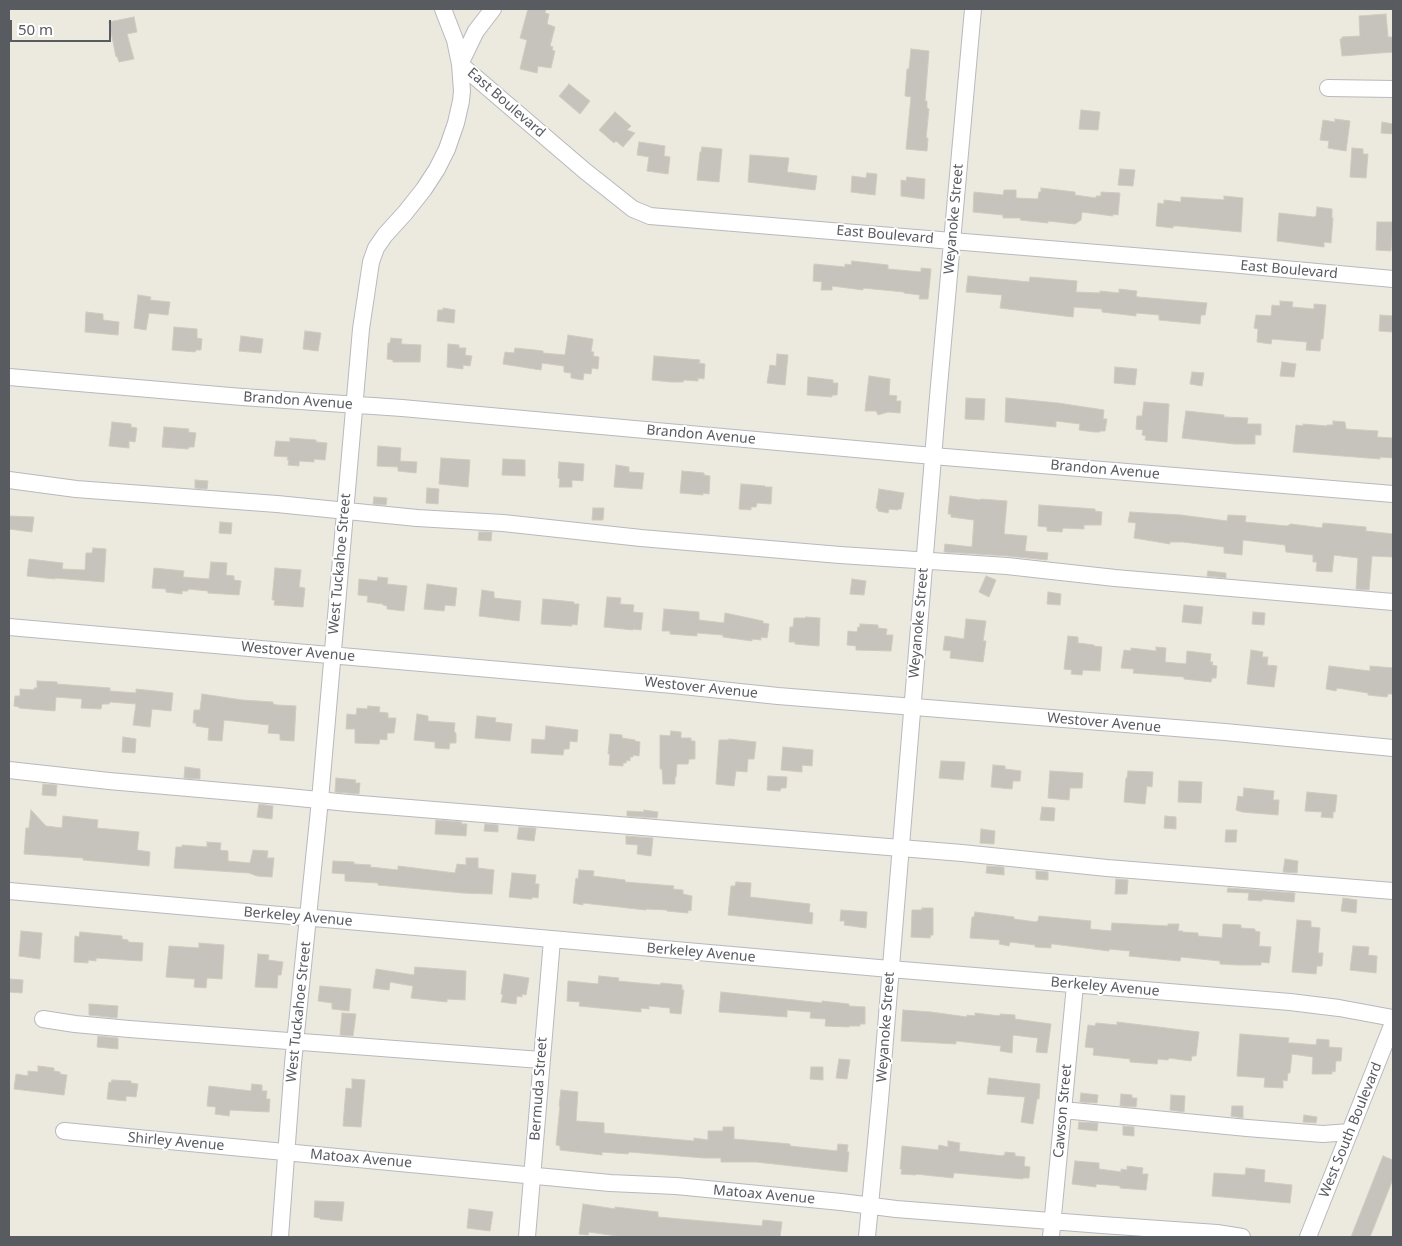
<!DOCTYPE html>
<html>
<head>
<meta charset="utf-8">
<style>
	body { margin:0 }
	#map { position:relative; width:1402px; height:1246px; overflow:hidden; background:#ece9de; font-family:"Noto Sans",sans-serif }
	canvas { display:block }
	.frame { position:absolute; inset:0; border:10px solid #585b60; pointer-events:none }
	.scale { position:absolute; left:10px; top:20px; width:101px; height:22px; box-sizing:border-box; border:2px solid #585b60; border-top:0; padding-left:6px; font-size:15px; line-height:18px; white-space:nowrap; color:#585b60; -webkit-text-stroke:4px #fff; paint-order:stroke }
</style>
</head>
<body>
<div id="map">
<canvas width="1402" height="1246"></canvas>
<div class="frame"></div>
<div class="scale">50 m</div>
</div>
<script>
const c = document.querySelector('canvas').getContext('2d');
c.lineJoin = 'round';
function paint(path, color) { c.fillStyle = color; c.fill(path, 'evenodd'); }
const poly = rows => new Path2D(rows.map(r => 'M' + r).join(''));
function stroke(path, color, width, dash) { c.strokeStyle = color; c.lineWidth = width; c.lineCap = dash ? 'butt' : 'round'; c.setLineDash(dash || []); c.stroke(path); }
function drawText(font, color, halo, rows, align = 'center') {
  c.font = font + ' "Noto Sans",sans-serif'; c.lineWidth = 4; c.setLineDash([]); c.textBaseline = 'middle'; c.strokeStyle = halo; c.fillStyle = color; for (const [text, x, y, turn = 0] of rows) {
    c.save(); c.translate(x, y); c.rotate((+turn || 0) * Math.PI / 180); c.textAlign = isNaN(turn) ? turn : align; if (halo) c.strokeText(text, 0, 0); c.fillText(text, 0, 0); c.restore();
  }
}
const building = poly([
	[528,9,546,9,545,13,549,14,547,24,555,27,550,46,553,47,552,50,555,51,551,68,538,66,537,73,520,69,527,40,520,38,528,9],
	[1386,14,1388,37,1393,37,1393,52,1342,56,1340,39,1342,39,1342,37,1360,36,1359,16,1386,14],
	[134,17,137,32,127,34,134,59,119,62,117,56,116,57,109,22,134,17],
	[911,49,929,51,925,101,927,101,927,108,929,109,926,138,928,138,927,151,906,149,911,97,905,96,907,69,909,69,911,49],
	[569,84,590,101,580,114,559,96,569,84],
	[1081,110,1100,112,1098,130,1079,129,1081,110],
	[615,112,631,126,627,130,635,133,623,147,616,141,614,143,599,130,615,112],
	[1335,119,1350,121,1346,151,1328,148,1329,141,1320,140,1323,120,1335,122,1335,119],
	[1382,122,1393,124,1393,134,1381,133,1382,122],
	[639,142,665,146,664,156,670,157,668,174,647,171,649,157,637,155,639,142],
	[702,147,722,149,719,182,697,180,700,152,701,152,702,147],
	[1352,148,1363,149,1363,154,1368,154,1366,178,1350,177,1352,148],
	[750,155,789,158,787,172,817,176,815,190,748,182,750,155],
	[1120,169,1135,170,1133,186,1118,185,1120,169],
	[867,173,877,174,875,195,851,192,852,176,866,178,867,173],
	[907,177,925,179,924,199,901,196,901,180,906,181,907,177],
	[1041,188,1075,192,1075,195,1096,198,1096,196,1101,196,1101,192,1120,193,1118,215,1113,214,1113,216,1082,212,1081,220,1075,224,1048,221,1048,223,1020,220,1021,218,1003,218,1003,215,973,212,974,192,1003,195,1004,190,1016,190,1016,198,1038,199,1039,192,1041,192,1041,188],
	[1224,196,1243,198,1241,232,1178,226,1173,226,1173,228,1156,226,1158,203,1164,204,1164,200,1181,202,1181,197,1224,200,1224,196],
	[1317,207,1332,209,1332,218,1333,218,1331,243,1324,242,1324,247,1277,241,1279,213,1314,217,1316,216,1317,207],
	[1377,222,1393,222,1391,251,1376,250,1377,222],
	[852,261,888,265,888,269,921,272,921,268,931,269,928,299,919,299,920,295,904,293,904,292,863,288,863,290,832,286,832,290,821,290,822,282,813,281,814,264,845,267,845,264,851,265,852,261],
	[968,276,1029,282,1030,277,1077,281,1076,292,1100,293,1100,291,1119,293,1119,289,1137,291,1136,296,1138,297,1207,303,1205,315,1201,315,1200,324,1159,320,1159,315,1136,313,1136,316,1102,312,1102,309,1074,307,1073,317,1000,308,1002,295,966,292,968,276],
	[138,295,151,297,150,300,170,302,168,315,149,313,146,330,134,328,138,295],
	[1280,301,1293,302,1292,307,1314,309,1314,304,1326,305,1323,339,1321,339,1320,351,1306,350,1307,342,1272,339,1271,344,1257,342,1258,329,1254,328,1256,315,1271,316,1272,305,1280,306,1280,301],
	[443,308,455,310,454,323,437,321,438,310,443,310,443,308],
	[86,312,103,314,103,320,119,322,118,335,85,332,86,312],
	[1380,315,1393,316,1393,332,1379,331,1380,315],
	[174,327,197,329,197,338,202,339,201,350,196,350,195,352,172,350,174,327],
	[305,331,321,333,318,351,303,349,305,331],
	[568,335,593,339,591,352,594,352,593,356,599,357,598,369,592,368,591,374,584,373,583,380,571,378,571,373,564,372,564,366,542,363,541,370,503,364,505,352,514,353,515,348,535,350,543,351,543,353,565,355,568,335],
	[241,336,263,339,261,353,239,351,241,336],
	[391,338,402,339,401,344,421,345,420,362,393,362,393,360,387,359,388,343,390,343,391,338],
	[448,344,459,345,459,348,466,348,465,355,472,356,470,366,463,365,463,369,447,367,448,344],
	[777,354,788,355,785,385,767,383,770,365,776,366,777,354],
	[654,356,700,360,699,363,705,364,704,379,698,378,698,381,684,380,683,382,671,382,652,380,654,356],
	[1282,362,1296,364,1294,377,1280,376,1282,362],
	[1115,367,1137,369,1135,385,1114,383,1115,367],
	[1192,372,1204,373,1202,386,1190,384,1192,372],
	[869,376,890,379,889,395,897,396,896,401,901,401,900,413,888,412,878,415,876,411,865,411,869,376],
	[808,377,833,380,833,383,838,383,837,395,832,395,832,397,807,395,808,377],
	[966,398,985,399,984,420,965,419,966,398],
	[1006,398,1058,403,1104,410,1103,419,1107,419,1105,431,1100,431,1100,432,1094,432,1079,430,1080,424,1056,421,1056,427,1005,422,1006,398],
	[1144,402,1169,404,1167,442,1145,440,1146,436,1142,435,1143,430,1136,429,1137,416,1142,416,1144,402],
	[1186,411,1224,415,1224,417,1248,418,1247,424,1261,424,1261,435,1255,435,1255,444,1234,444,1182,438,1186,411],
	[1333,421,1345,422,1346,429,1378,431,1377,437,1393,438,1393,458,1380,457,1380,459,1293,452,1296,425,1303,426,1303,424,1327,426,1327,425,1333,425,1333,421],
	[112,422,131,424,131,427,137,428,135,442,129,441,129,448,109,446,112,422],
	[164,427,189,429,188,432,196,433,194,447,189,447,188,449,162,447,164,427],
	[290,438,316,440,316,442,327,443,325,460,314,459,314,462,299,461,299,466,288,465,289,460,287,460,288,457,274,456,276,441,290,442,290,438],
	[378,446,401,448,400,461,417,462,416,473,398,471,398,467,377,466,378,446],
	[441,458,470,460,468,487,439,484,441,458],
	[503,459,525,460,525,476,502,475,503,459],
	[559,462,584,464,583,481,572,480,572,487,559,487,560,479,558,478,559,462],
	[616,465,629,467,629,472,644,473,642,489,614,487,616,465],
	[682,471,704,473,704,475,710,476,709,494,703,493,703,495,680,493,682,471],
	[195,480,208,481,207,489,195,488,195,480],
	[741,484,765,486,765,487,772,487,771,504,757,503,756,507,751,507,751,510,739,509,741,484],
	[427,488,439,489,438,504,426,503,427,488],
	[879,489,904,493,901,509,898,509,898,510,889,509,888,513,878,511,878,509,876,508,879,489],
	[950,496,980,500,981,499,1007,501,1004,534,1027,536,1025,551,1048,553,1047,560,1008,556,944,552,945,544,972,547,974,520,951,517,951,514,948,514,950,496],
	[374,497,387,498,386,505,373,504,374,497],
	[1039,505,1095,509,1095,511,1102,512,1101,525,1084,525,1084,529,1063,528,1062,532,1047,531,1047,527,1038,526,1039,505],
	[593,508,604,508,603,520,592,520,593,508],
	[1130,512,1181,515,1227,521,1228,515,1246,516,1245,522,1287,526,1291,524,1322,528,1323,523,1366,527,1366,531,1393,534,1393,557,1372,556,1369,590,1356,589,1358,558,1334,555,1332,572,1316,571,1317,562,1313,562,1313,555,1286,552,1285,545,1243,540,1242,555,1224,553,1224,547,1183,542,1170,542,1170,544,1134,538,1136,523,1128,522,1130,512],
	[9,516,34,517,32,532,9,529,9,516],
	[220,522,232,523,231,534,219,533,220,522],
	[479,532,492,532,491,541,478,540,479,532],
	[93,548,106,549,104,582,55,578,55,579,27,576,29,559,63,563,62,569,85,570,86,553,92,553,93,548],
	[211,562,227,563,226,575,234,576,234,580,241,581,239,595,208,593,208,591,188,589,188,591,182,591,182,594,166,592,166,589,152,588,154,568,184,571,183,577,209,579,211,562],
	[275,568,301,570,299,587,305,588,303,607,274,605,275,600,272,600,275,568],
	[1208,571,1226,573,1226,578,1207,576,1208,571],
	[986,576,996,580,989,597,979,592,986,576],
	[378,577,388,578,387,584,407,586,404,611,387,609,387,606,383,605,383,604,367,602,368,596,358,595,359,579,377,581,378,577],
	[852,579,866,581,864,595,850,594,852,579],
	[427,584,457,588,455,606,445,605,444,611,424,609,427,584],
	[482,590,494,592,494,598,521,601,519,621,479,616,482,590],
	[1048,592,1061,594,1060,605,1047,604,1048,592],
	[607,597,621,598,620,604,634,605,633,612,643,613,641,630,633,629,633,630,604,627,607,597],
	[543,599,574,602,574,604,579,604,577,625,572,624,572,626,541,624,543,599],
	[1184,605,1203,607,1201,624,1182,622,1184,605],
	[664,609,699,612,699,620,724,623,725,613,763,621,763,623,769,624,767,638,761,637,761,640,752,639,752,641,723,637,723,635,697,633,697,636,670,634,670,631,662,631,664,609],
	[1253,612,1265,613,1264,625,1252,624,1253,612],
	[806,617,820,618,819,646,795,644,795,642,789,642,790,627,793,627,794,618,805,618,806,617],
	[966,619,986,621,983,641,986,641,983,662,950,658,951,651,943,650,945,636,964,639,966,619],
	[860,624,878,625,878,628,887,629,886,635,893,635,891,651,856,650,856,646,847,645,848,631,857,632,858,627,860,627,860,624],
	[1068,636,1078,637,1078,643,1094,645,1094,646,1102,647,1100,671,1083,670,1082,675,1071,674,1072,670,1064,669,1068,636],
	[1156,647,1166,648,1165,662,1186,664,1187,651,1211,654,1210,662,1213,662,1212,665,1217,666,1216,678,1212,678,1211,682,1184,679,1184,677,1133,673,1134,669,1121,668,1124,650,1131,651,1131,648,1156,651,1156,647],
	[1251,650,1263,652,1262,657,1268,657,1267,665,1277,666,1274,687,1247,684,1251,650],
	[1329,666,1370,671,1370,666,1393,668,1393,694,1388,694,1387,697,1368,695,1368,693,1337,688,1336,691,1326,689,1329,666],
	[37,681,57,682,57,684,110,688,110,691,136,693,136,689,173,693,171,711,152,709,150,727,133,725,136,704,110,702,109,704,102,704,101,709,81,708,82,699,56,697,55,711,19,708,19,707,14,706,15,696,20,696,20,689,34,690,34,688,37,688,37,681],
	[202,694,242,700,273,702,273,704,277,705,296,706,294,741,280,740,280,734,268,733,269,725,224,720,222,741,208,740,209,728,196,726,196,723,193,723,194,710,200,710,202,694],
	[368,706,380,707,379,712,388,713,388,718,396,718,394,733,387,733,387,740,380,739,379,744,355,743,355,729,346,729,347,714,356,715,357,708,367,709,368,706],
	[417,714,428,716,428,721,455,723,454,732,456,733,456,743,450,743,449,749,435,748,435,742,414,740,417,714],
	[477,716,496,718,495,722,512,724,510,741,475,738,477,716],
	[546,726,578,730,577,742,570,741,569,749,564,749,563,755,531,753,532,739,545,740,546,726],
	[671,731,681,732,681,738,691,738,691,741,695,741,695,759,689,759,688,764,677,764,676,777,675,777,675,784,663,784,662,769,660,769,660,735,670,736,671,731],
	[610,734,622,735,622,738,635,740,635,741,640,742,639,756,633,755,633,757,630,757,630,761,627,760,626,763,623,763,623,766,609,765,610,754,608,754,610,734],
	[123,737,136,739,135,753,122,752,123,737],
	[729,739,756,742,754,759,748,759,747,772,736,771,734,786,716,784,719,740,729,740,729,739],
	[783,747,813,750,812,766,802,765,802,772,781,770,783,747],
	[941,761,965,762,963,780,939,778,941,761],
	[993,765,1005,766,1005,769,1021,771,1020,781,1013,781,1012,789,991,787,993,765],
	[185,767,200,769,200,779,184,778,185,767],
	[1050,771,1083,773,1082,788,1070,788,1069,800,1048,798,1050,771],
	[1128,771,1153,772,1152,787,1147,786,1145,804,1124,802,1126,778,1127,778,1128,771],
	[768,776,787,777,786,788,781,788,780,791,767,790,768,776],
	[336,778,356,780,355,783,360,783,359,794,335,792,336,778],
	[1179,781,1202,782,1201,803,1178,802,1179,781],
	[43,784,57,785,56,796,42,795,43,784],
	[1244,788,1274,791,1273,800,1279,800,1278,815,1242,812,1236,810,1238,796,1243,797,1244,788],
	[1307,792,1337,795,1335,812,1333,812,1333,818,1321,817,1322,812,1305,811,1307,792],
	[259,804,273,806,272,819,257,817,259,804],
	[1042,807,1055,808,1054,821,1040,820,1042,807],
	[31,810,46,826,62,828,63,816,98,820,97,828,139,832,137,850,150,852,149,866,83,860,83,858,24,854,26,828,29,828,31,810],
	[644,810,658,812,657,818,627,816,627,811,644,812,644,810],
	[1165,816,1176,817,1176,829,1164,828,1165,816],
	[436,820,462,822,461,824,467,824,466,836,435,834,436,820],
	[485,824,498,825,498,832,484,831,485,824],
	[519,827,536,828,534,841,517,839,519,827],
	[981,829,995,831,994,844,980,843,981,829],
	[1226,830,1237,830,1236,842,1225,842,1226,830],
	[626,836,653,838,651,856,637,854,638,845,626,844,626,836],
	[207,842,221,843,220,850,228,851,228,861,250,863,253,850,268,851,267,858,274,858,272,877,257,876,249,873,174,868,176,847,182,847,182,845,207,847,207,842],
	[466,858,478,858,478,868,494,870,492,894,463,893,378,885,378,883,345,881,345,874,332,873,333,861,354,862,354,864,371,865,370,867,398,870,398,866,455,873,457,864,466,865,466,858],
	[1285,859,1298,861,1297,873,1283,872,1285,859],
	[987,866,1004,867,1004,875,986,873,987,866],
	[579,870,594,871,593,876,625,880,625,882,674,886,673,889,683,890,683,894,692,896,691,911,688,910,688,913,667,911,667,910,646,909,646,910,583,903,583,905,573,903,576,878,578,879,579,870],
	[1036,871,1048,872,1048,880,1036,879,1036,871],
	[512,873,536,875,535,884,539,884,538,898,532,897,532,899,529,899,509,897,512,873],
	[1116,879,1128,880,1127,894,1115,894,1116,879],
	[736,882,751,883,750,897,810,904,809,912,813,913,812,924,728,915,731,886,735,886,736,882],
	[1228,888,1295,893,1294,902,1262,899,1262,901,1248,900,1249,893,1227,892,1228,888],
	[1343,898,1357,900,1356,913,1341,911,1343,898],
	[922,908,933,908,933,935,931,935,930,938,911,937,912,910,922,910,922,908],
	[841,910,867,912,866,928,844,925,845,921,840,921,841,910],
	[975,912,1014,917,1014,919,1036,922,1037,921,1038,921,1039,916,1091,921,1090,929,1111,931,1112,923,1168,926,1168,924,1179,924,1178,931,1183,931,1182,932,1198,933,1198,936,1222,938,1223,924,1241,925,1241,928,1255,929,1255,931,1260,932,1259,946,1271,947,1269,963,1261,962,1261,965,1237,965,1220,964,1220,961,1181,957,1180,961,1159,959,1129,956,1130,951,1109,949,1109,951,1053,944,1051,944,1051,948,1035,947,1035,945,1010,942,1009,946,999,944,1000,940,970,938,972,917,974,917,975,912],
	[1297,920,1311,921,1311,927,1320,928,1318,953,1323,953,1322,966,1317,966,1316,974,1292,972,1297,920],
	[21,931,42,933,40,959,19,956,21,931],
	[80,932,122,936,122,939,128,940,128,942,143,943,142,961,96,958,96,961,88,960,88,963,74,962,75,936,79,937,80,932],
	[199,943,224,945,222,979,207,978,206,988,194,987,195,979,166,977,169,946,199,948,199,943],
	[1353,946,1369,947,1368,955,1377,956,1376,973,1350,970,1353,946],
	[258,954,269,955,268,960,283,962,281,975,278,975,277,988,255,987,258,954],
	[415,967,466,971,465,1000,447,999,447,1002,411,998,413,986,390,982,389,990,373,988,376,969,414,975,415,967],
	[504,974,529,978,526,995,522,994,522,997,517,996,516,1004,501,1002,503,995,501,994,504,974],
	[599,976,619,978,618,981,660,985,661,983,682,985,682,990,684,990,681,1014,670,1013,670,1008,649,1006,649,1009,641,1008,641,1012,579,1006,580,1002,567,1001,568,981,598,984,599,976],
	[10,979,23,980,22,993,9,992,10,979],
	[320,986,351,989,349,1011,332,1009,332,1003,318,1001,320,986],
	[721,992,822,1003,822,1001,849,1004,849,1006,865,1007,865,1024,860,1024,860,1026,849,1026,849,1027,825,1026,826,1019,810,1018,811,1012,787,1010,787,1017,719,1012,721,992],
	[89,1004,118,1006,117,1018,89,1015,89,1004],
	[903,1010,931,1012,967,1017,967,1015,975,1016,975,1013,1000,1016,1000,1014,1015,1015,1015,1019,1051,1024,1047,1053,1036,1052,1038,1038,1013,1035,1012,1053,1000,1051,1001,1046,956,1041,956,1044,901,1041,903,1010],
	[342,1013,356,1014,353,1036,340,1035,342,1013],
	[1117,1022,1199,1032,1196,1056,1192,1056,1191,1061,1169,1058,1168,1060,1158,1059,1157,1064,1130,1062,1130,1059,1093,1055,1094,1048,1085,1047,1088,1025,1095,1026,1096,1023,1117,1025,1117,1022],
	[1240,1034,1289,1038,1288,1043,1293,1043,1316,1045,1317,1039,1329,1040,1329,1047,1342,1048,1341,1061,1336,1061,1335,1072,1332,1071,1332,1074,1312,1074,1313,1057,1292,1054,1290,1073,1288,1073,1287,1081,1283,1080,1283,1088,1264,1087,1265,1078,1237,1076,1240,1034],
	[98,1036,118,1038,118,1049,97,1047,98,1036],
	[839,1059,850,1060,847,1079,836,1078,839,1059],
	[38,1066,54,1068,54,1071,60,1072,60,1074,67,1075,64,1095,14,1089,16,1074,28,1076,28,1071,38,1072,38,1066],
	[811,1067,823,1067,823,1080,810,1079,811,1067],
	[989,1078,1040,1084,1039,1099,1037,1099,1033,1124,1021,1122,1025,1097,987,1094,989,1078],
	[352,1079,365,1080,361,1127,343,1126,346,1088,352,1089,352,1079],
	[112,1080,131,1081,131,1083,138,1084,136,1097,126,1096,126,1101,107,1099,109,1082,111,1083,112,1080],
	[252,1084,262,1085,262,1091,267,1091,266,1099,270,1099,269,1112,230,1110,229,1116,215,1114,216,1107,207,1106,209,1086,251,1091,252,1084],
	[561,1090,578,1092,576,1121,604,1123,604,1133,694,1141,694,1138,708,1140,708,1131,723,1131,723,1127,734,1127,734,1139,790,1144,790,1146,837,1151,838,1144,848,1145,847,1152,849,1152,847,1172,756,1162,721,1162,721,1158,704,1158,629,1152,628,1154,602,1152,602,1155,560,1150,560,1146,556,1145,560,1106,559,1106,561,1090],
	[1081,1093,1098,1095,1097,1103,1080,1102,1081,1093],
	[1121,1094,1132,1095,1132,1098,1137,1098,1136,1107,1120,1106,1121,1094],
	[1171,1095,1185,1096,1184,1112,1170,1110,1171,1095],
	[1232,1106,1243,1106,1243,1118,1231,1116,1232,1106],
	[1304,1115,1317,1117,1316,1123,1303,1122,1304,1115],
	[1079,1122,1098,1123,1097,1131,1078,1129,1079,1122],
	[1123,1126,1134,1127,1134,1136,1123,1135,1123,1126],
	[948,1141,960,1143,959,1151,1003,1156,1003,1155,1005,1155,1005,1152,1015,1153,1015,1156,1025,1157,1024,1166,1030,1167,1029,1178,1023,1178,1023,1179,956,1173,954,1173,953,1178,916,1174,916,1175,901,1174,902,1169,900,1169,902,1146,938,1150,939,1145,948,1147,948,1141],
	[1383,1156,1393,1160,1393,1179,1370,1237,1351,1237,1383,1156],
	[1075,1161,1099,1163,1099,1169,1121,1172,1121,1169,1127,1170,1127,1166,1143,1168,1142,1174,1148,1174,1146,1190,1120,1188,1120,1186,1096,1184,1096,1187,1072,1184,1075,1161],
	[1246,1168,1265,1170,1264,1182,1292,1185,1290,1203,1212,1196,1214,1173,1245,1175,1246,1168],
	[315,1201,344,1202,342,1221,320,1219,320,1218,314,1217,315,1201],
	[583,1204,615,1209,615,1207,658,1212,658,1217,680,1219,762,1226,763,1220,782,1222,780,1237,624,1237,589,1232,588,1235,579,1234,583,1204],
	[469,1209,493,1212,490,1231,467,1228,469,1209]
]);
const minor = poly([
	[493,9,476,31,460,64,585,171,633,209,650,216,1230,264,1393,279],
	[1328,88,1393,89],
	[9,377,242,397,402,408,933,456,1393,494],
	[9,480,76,489,277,504,417,518,503,523,641,538,840,555,1007,566,1115,578,1393,602],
	[9,627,673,685,778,696,1225,732,1393,748],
	[9,770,109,781,279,796,348,803,962,853,1107,868,1393,891],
	[9,891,890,969,1290,1002,1339,1008,1393,1018],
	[43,1019,75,1024,129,1029,541,1060],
	[1063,1110,1247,1128,1323,1134,1350,1132],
	[64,1131,610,1183,676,1186,841,1202,896,1209,1102,1225,1217,1233,1242,1237],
	[280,1237,293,1063,320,800,361,329,371,262,376,248,385,235,405,213,424,189,437,169,447,149,456,123,461,101,462,91,460,64,455,40,443,9],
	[527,1237,552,940],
	[867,1237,880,1100,938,397,973,9],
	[1051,1237,1075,985],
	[1308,1237,1393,1023]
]);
const streetNames = [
	["East Boulevard",506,103,41],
	["Weyanoke Street",954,219,-85],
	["East Boulevard",885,235,5],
	["East Boulevard",1289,270,5],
	["Brandon Avenue",298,401,4],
	["Brandon Avenue",701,435,5],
	["Brandon Avenue",1105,470,5],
	["West Tuckahoe Street",340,564,-85],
	["Weyanoke Street",919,623,-85],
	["Westover Avenue",298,652,5],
	["Westover Avenue",701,688,6],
	["Westover Avenue",1104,723,5],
	["Berkeley Avenue",298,917,5],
	["Berkeley Avenue",701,953,5],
	["Berkeley Avenue",1105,987,5],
	["West Tuckahoe Street",299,1012,-84],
	["Weyanoke Street",886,1027,-86],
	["Bermuda Street",539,1089,-86],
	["Cawson Street",1063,1111,-85],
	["West South Boulevard",1351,1130,-68],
	["Shirley Avenue",176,1142,5],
	["Matoax Avenue",361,1159,5],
	["Matoax Avenue",764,1195,5]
];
paint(building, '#c6c3bc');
stroke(building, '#d0cbbd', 1);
stroke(minor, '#b7b9be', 18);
stroke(minor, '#fff', 16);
drawText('14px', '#585b60', '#fff', streetNames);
</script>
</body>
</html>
